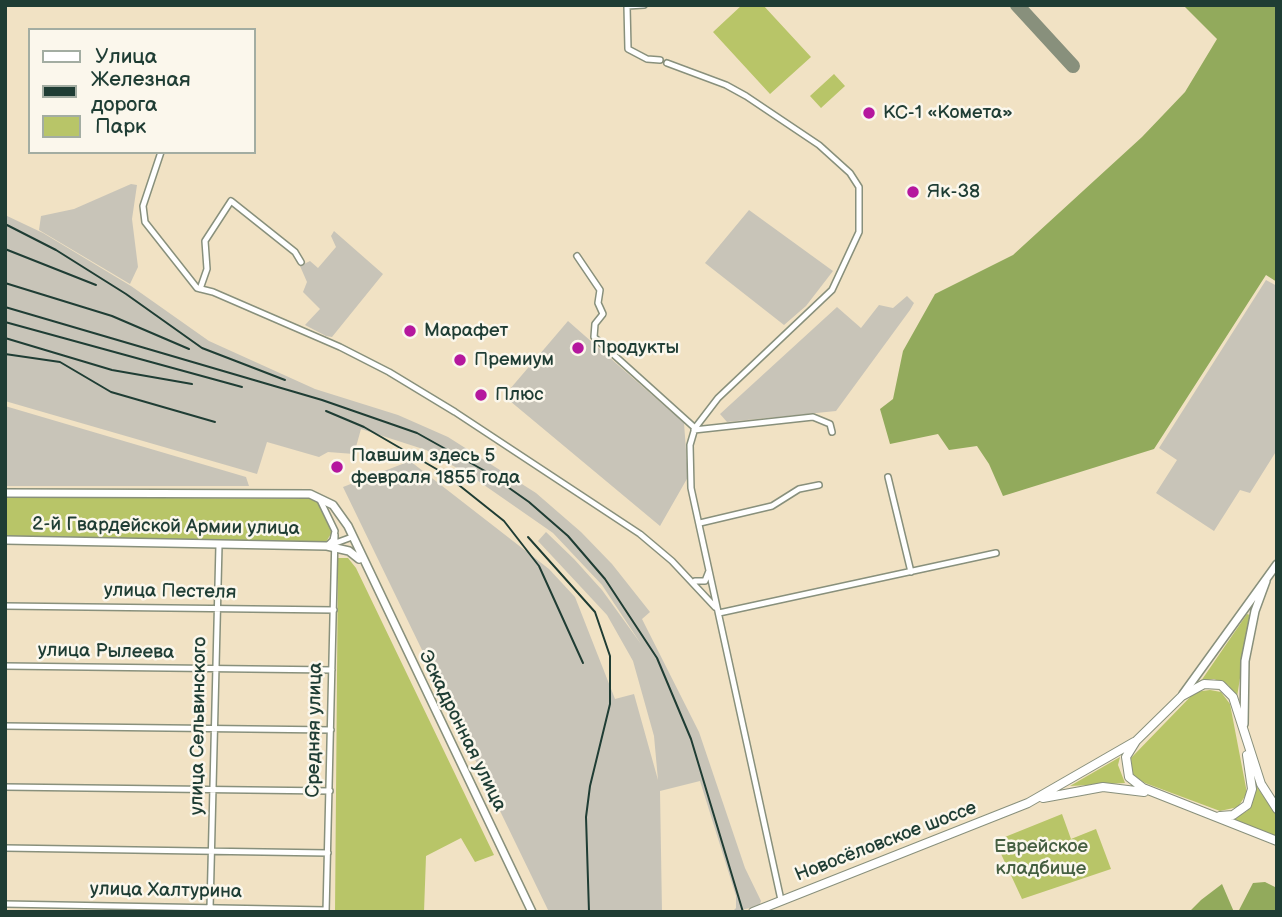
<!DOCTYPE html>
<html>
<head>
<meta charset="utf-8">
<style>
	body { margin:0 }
	#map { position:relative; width:1282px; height:917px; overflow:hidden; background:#f1e2c4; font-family:"Balsamiq Sans",sans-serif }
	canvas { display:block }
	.frame { position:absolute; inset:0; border:7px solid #1f3d34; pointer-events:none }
	.legend { position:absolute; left:28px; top:28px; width:228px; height:126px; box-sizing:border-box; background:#fbf7ec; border:2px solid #a3ada2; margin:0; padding:9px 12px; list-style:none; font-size:21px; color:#1f3d34 }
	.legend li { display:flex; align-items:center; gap:14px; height:35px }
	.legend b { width:35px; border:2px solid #a3ada2 }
</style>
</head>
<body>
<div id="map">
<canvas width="1282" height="917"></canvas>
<div class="frame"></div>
<ul class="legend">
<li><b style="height:9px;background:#fff"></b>Улица</li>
<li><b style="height:9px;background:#1f3d34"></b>Железная дорога</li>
<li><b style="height:19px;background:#b8c568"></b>Парк</li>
</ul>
</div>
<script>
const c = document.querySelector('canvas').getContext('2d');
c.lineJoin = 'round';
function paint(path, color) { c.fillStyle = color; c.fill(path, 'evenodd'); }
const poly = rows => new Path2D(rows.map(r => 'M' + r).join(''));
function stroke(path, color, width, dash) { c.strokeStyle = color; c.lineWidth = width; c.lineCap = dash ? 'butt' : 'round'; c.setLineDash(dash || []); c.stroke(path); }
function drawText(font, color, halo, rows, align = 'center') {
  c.font = font + ' "Balsamiq Sans",sans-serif'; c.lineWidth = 5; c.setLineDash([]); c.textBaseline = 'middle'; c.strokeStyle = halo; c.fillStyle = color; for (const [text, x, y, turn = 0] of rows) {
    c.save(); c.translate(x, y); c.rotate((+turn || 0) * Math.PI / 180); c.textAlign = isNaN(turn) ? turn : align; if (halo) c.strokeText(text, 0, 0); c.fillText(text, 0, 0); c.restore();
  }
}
const industrial = poly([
	[131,184,137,185,132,219,138,267,130,284,39,230,41,216,74,209],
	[749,210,833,271,806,306,784,325,705,263],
	[5,215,43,233,131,286,209,341,315,389,398,415,448,437,536,493,581,532,612,564,650,612,642,619,699,732,745,868,761,901,759,906,732,912,736,908,736,896,700,781,660,791,662,912,549,912,343,487,410,461,549,569,575,597,615,699,634,694,658,780,654,736,633,661,607,615,538,541,546,532,574,559,602,590,641,644,602,585,553,533,474,478,426,450,361,429,354,454,328,452,319,457,267,442,257,474,5,401],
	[334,231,383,274,332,337,326,336,305,325,320,309,303,292,307,282,300,266,310,261,318,268,336,247,331,236],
	[1266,280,1277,286,1277,450,1250,493,1240,490,1214,531,1156,493,1177,460,1159,448],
	[907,296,914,303,910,310,836,411,727,422,720,414,837,307,861,328,879,305,893,308],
	[568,321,684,423,688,477,660,526,504,396],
	[5,406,246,477,249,486,5,486]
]);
const green = poly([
	[742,5,763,5,811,57,770,94,713,32],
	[834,74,845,86,821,108,810,96],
	[5,497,313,499,320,504,332,532,326,542,5,536],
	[338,558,348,558,356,568,494,855,475,862,461,838,426,856,424,912,335,912],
	[1247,614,1250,615,1237,697,1228,685,1214,679,1201,681],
	[1210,690,1221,692,1230,704,1247,793,1238,807,1220,811,1145,783,1132,775,1131,758,1195,692],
	[1120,757,1118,765,1125,783,1070,786],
	[1255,784,1277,816,1277,839,1229,820,1247,811,1253,799],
	[1062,814,1071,839,1096,829,1111,869,1022,899,995,841]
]);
const forest = poly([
	[1183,5,1277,5,1277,282,1266,275,1154,449,1003,496,989,464,977,446,949,450,938,434,890,444,880,409,893,399,903,351,935,294,1013,255,1142,137,1185,92,1217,39],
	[1265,882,1277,888,1277,912,1238,912,1253,883],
	[1222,884,1234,912,1189,912,1201,900]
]);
const taxiway = poly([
	[1017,5,1073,66]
]);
const minor = poly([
	[644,5,627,6,628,49,647,59,660,60],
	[667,63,726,85,746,96,819,145,850,173,859,187,859,232,832,290,718,398,695,428,690,445,691,488,781,900],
	[161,152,143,206,145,222,197,288,213,292,340,347,389,372,455,412,640,534,672,561,715,607],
	[577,256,600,290,598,303,603,314,595,324,594,337,695,428],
	[200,289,207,269,205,241,231,201,295,252,301,262],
	[694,430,813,417,830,424,832,432],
	[888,477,911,572],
	[320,500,335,531,333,540,327,546],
	[700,523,772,506,799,489,819,485],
	[333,544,352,537],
	[695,581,705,581,709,571],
	[5,606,334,610],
	[719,613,996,553],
	[5,666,332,670],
	[5,726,331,730],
	[5,787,330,791],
	[5,848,328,853],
	[5,904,326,910],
	[210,908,219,545],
	[326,912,335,535]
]);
const secondary = poly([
	[5,493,310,494,333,505,348,526,532,912],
	[5,540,327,546,349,551,359,559],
	[1183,694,1277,564],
	[1244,724,1245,661,1255,611,1266,581]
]);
const primary = poly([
	[1043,798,1103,787,1144,792],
	[1277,809,1261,784,1233,697,1221,685,1204,684,1182,696,1136,741,1126,757,1129,777,1143,788,1277,841],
	[1220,816,1233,815,1247,805,1252,789,1247,755],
	[753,912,1028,803,1134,742]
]);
const rail = poly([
	[5,224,56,250,126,294,202,348,285,380],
	[5,249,96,285],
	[5,283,112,316,189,349],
	[5,307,322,400,417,433,485,471,529,502,568,536,605,579,657,658,691,739,743,912],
	[5,322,242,387],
	[5,338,112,370,192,384],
	[5,354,60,362,111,392,215,422],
	[326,411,364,427,445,474,504,521,539,566,583,663],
	[528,537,595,612,610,656,610,704,590,786,586,817,589,912]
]);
const markers = [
	[869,113,7,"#b5179e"],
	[913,192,7,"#b5179e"],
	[410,331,7,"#b5179e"],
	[578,348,7,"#b5179e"],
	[460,360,7,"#b5179e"],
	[481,395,7,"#b5179e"],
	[337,467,7,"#b5179e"]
];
const poiNames = [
	["КС-1 «Комета»",883,113],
	["Як-38",927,192],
	["Марафет",424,331],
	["Продукты",592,348],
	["Премиум",474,360],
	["Плюс",495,395],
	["Павшим здесь 5",351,456],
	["февраля 1855 года",351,478]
];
const streetNames = [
	["2-й Гвардейской Армии улица",166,527,1],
	["улица Пестеля",170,592,1],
	["улица Рылеева",106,652,1],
	["улица Сельвинского",199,726,-89],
	["Средняя улица",315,730,-89],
	["Эскадронная улица",462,731,64],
	["Новосёловское шоссе",886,842,-21],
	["улица Халтурина",166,891,1]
];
const parkNames = [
	["Еврейское",1041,847],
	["кладбище",1041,869]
];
paint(industrial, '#c8c4b8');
paint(green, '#b8c568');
paint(forest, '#92aa5c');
stroke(taxiway, '#88907c', 14);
stroke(minor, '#88907c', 8);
stroke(secondary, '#88907c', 10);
stroke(primary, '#88907c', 10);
stroke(minor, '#fff', 5);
stroke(secondary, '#fff', 7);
stroke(primary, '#fff', 8);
stroke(rail, '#1f3d34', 2);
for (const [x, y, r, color] of markers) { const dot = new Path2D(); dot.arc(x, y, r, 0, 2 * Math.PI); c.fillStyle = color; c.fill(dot); stroke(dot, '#fbf7ec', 2.5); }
drawText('19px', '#1f3d34', '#fbf7ec', poiNames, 'left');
drawText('19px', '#1f3d34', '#fbf7ec', streetNames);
drawText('19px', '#455f41', '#fbf7ec', parkNames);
</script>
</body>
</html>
